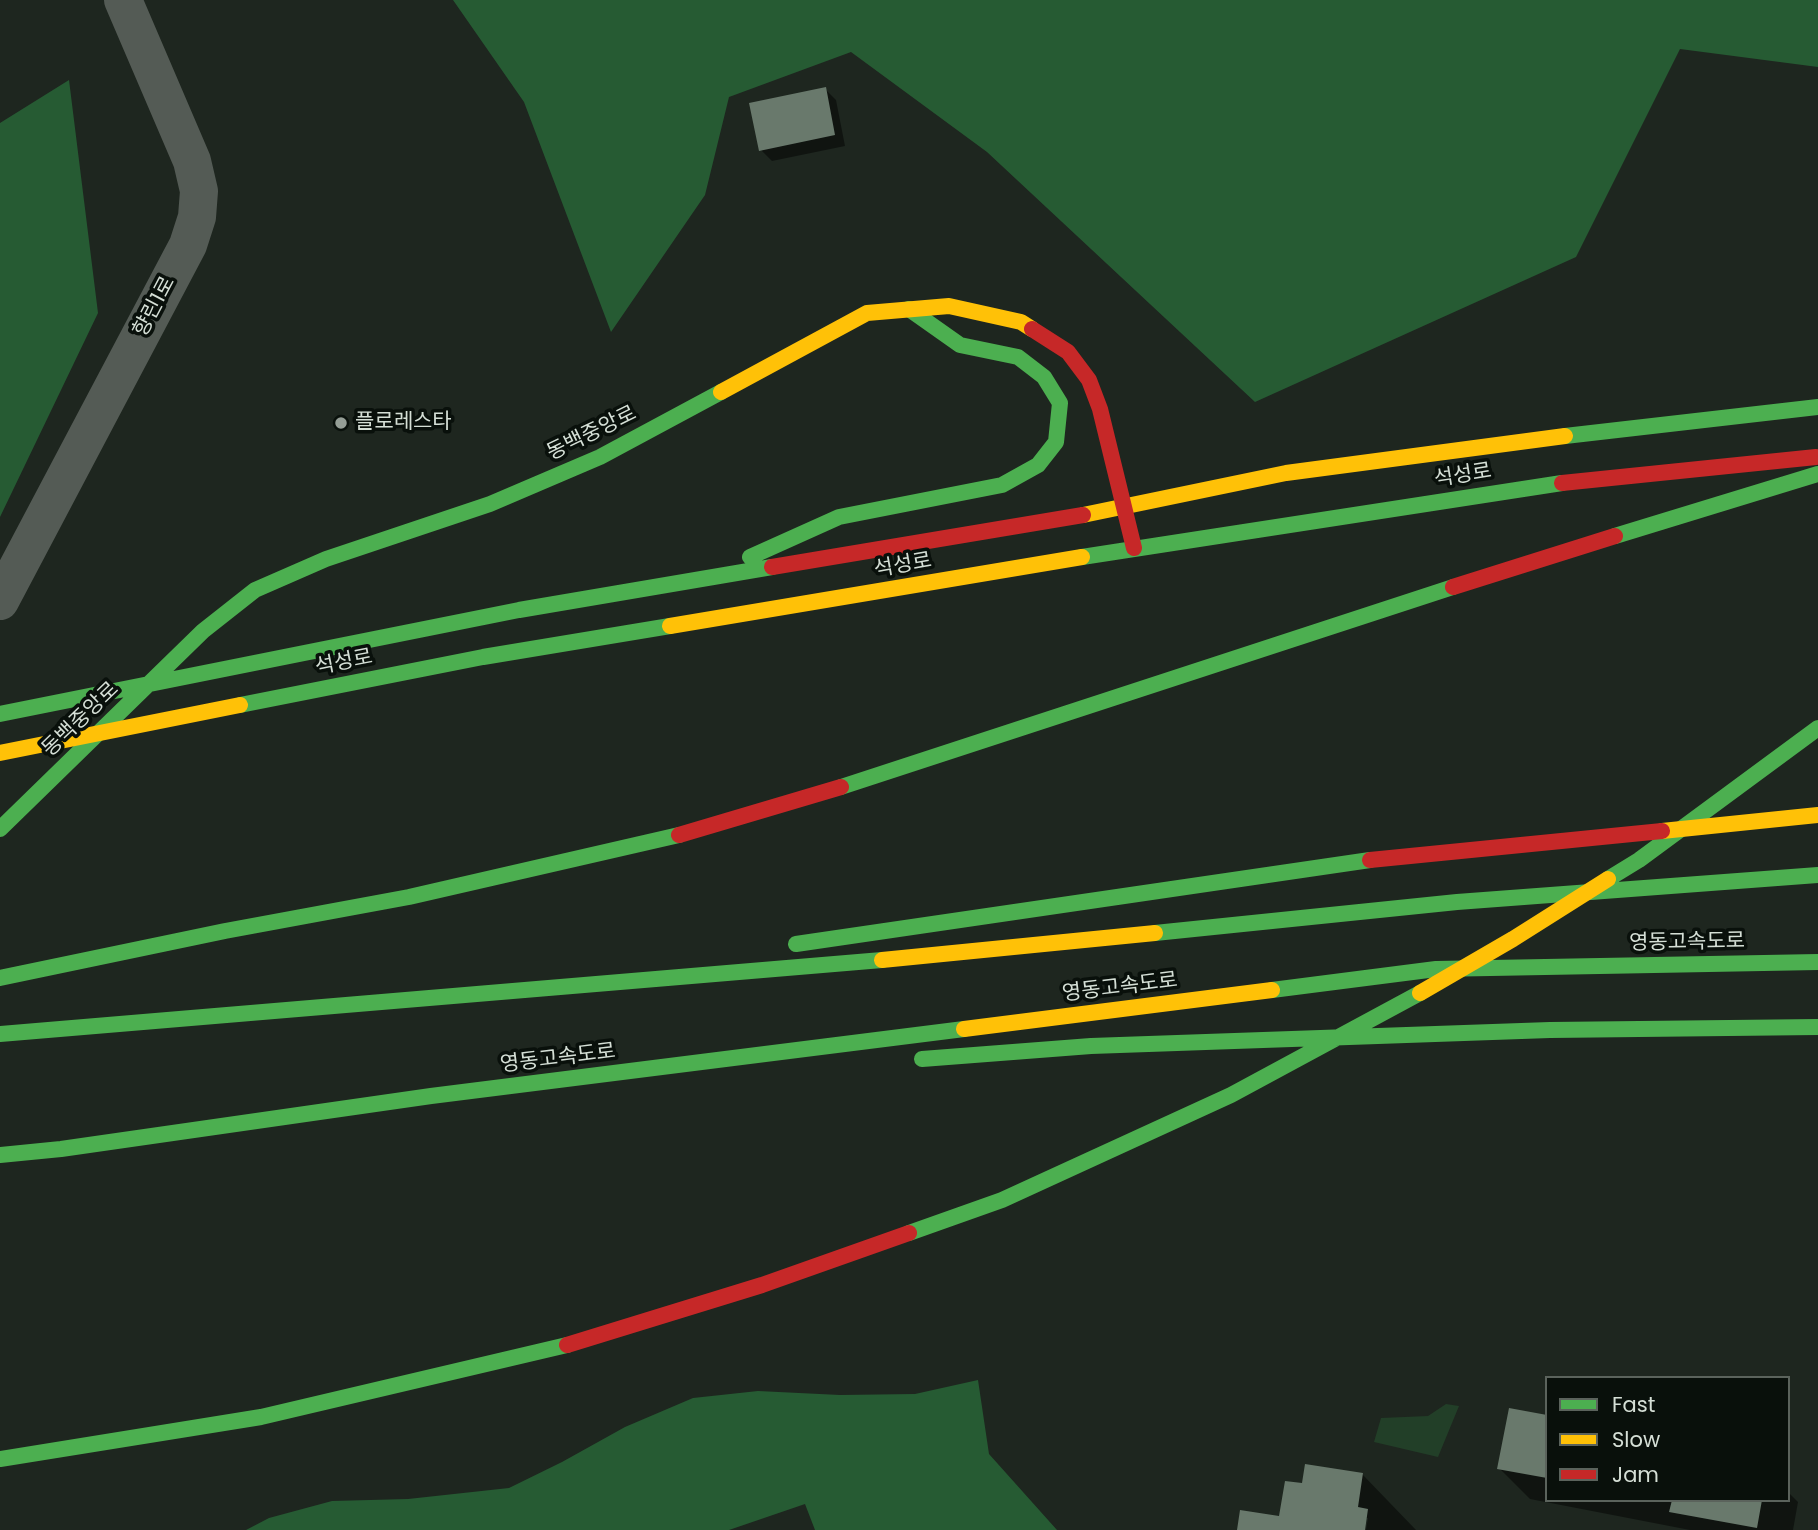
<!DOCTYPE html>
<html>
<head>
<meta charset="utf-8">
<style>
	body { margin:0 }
	#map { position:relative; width:1818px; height:1530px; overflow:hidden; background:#1e261f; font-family:Poppins,sans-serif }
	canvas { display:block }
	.legend { position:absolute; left:1545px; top:1376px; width:245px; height:126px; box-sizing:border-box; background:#09100b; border:2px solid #5b635c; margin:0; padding:9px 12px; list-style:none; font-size:21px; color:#d5dfd6 }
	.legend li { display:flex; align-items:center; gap:14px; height:35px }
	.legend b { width:35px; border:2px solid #5b635c }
</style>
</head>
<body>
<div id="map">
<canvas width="1818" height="1530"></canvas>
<ul class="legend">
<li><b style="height:9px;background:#4caf50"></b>Fast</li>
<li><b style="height:9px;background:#ffc107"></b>Slow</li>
<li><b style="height:9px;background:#c62828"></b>Jam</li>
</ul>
</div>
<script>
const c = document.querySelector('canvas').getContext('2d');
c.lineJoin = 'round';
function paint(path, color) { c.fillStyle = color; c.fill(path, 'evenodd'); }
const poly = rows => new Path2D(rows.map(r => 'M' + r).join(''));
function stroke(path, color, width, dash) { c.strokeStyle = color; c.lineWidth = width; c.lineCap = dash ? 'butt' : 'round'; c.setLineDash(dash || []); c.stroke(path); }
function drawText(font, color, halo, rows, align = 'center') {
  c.font = font + ' Poppins,"Noto Sans KR",sans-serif'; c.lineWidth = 7; c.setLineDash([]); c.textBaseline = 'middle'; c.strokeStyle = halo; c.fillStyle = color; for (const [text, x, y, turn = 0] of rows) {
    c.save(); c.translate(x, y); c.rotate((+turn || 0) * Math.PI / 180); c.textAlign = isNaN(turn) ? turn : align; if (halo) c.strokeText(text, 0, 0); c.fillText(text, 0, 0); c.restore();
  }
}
const green = poly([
	[1446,1404,1459,1406,1438,1457,1374,1442,1381,1418,1428,1416]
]);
const forest = poly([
	[453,0,1818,0,1818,67,1680,49,1576,257,1255,402,987,152,851,52,729,97,705,195,611,332,524,102],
	[69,80,98,313,0,517,0,123],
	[978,1380,989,1454,1057,1530,815,1530,805,1504,729,1530,246,1530,269,1518,332,1501,408,1499,509,1488,562,1462,625,1427,693,1398,758,1391,840,1395,915,1394]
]);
const shadow = poly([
	[825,89,836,100,845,146,772,161,761,150],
	[1547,1417,1547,1500,1788,1500,1788,1492,1798,1502,1793,1530,1690,1530,1530,1499,1499,1468],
	[1362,1474,1416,1530,1366,1530,1368,1518,1365,1518,1363,1530,1239,1530,1281,1518,1303,1485]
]);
const building = poly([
	[826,87,835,135,759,151,749,103],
	[1509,1408,1547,1415,1547,1478,1497,1469],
	[1305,1464,1363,1473,1358,1507,1368,1509,1365,1530,1237,1530,1240,1510,1279,1516,1285,1481,1302,1483],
	[1672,1500,1762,1500,1757,1528,1669,1512]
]);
const street = poly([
	[0,601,188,245,197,217,199,191,192,161,123,0]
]);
const fast = poly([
	[1565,436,1818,407],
	[1615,536,1818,474],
	[750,557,839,517,1002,485,1038,465,1056,442,1060,403,1044,377,1018,357,960,345,909,309],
	[1082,557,1562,483],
	[240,705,483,657,670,626],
	[0,714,519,610,772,567],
	[841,787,1453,587],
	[0,829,203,631,255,590,326,559,490,504,600,457,721,392],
	[1608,879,1639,860,1818,728],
	[1155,933,1457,902,1818,875],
	[796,944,1370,860],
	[0,978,225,931,409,897,679,835],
	[1272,990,1436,969,1818,962],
	[0,1034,882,960],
	[922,1059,1091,1046,1550,1030,1818,1027],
	[0,1155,61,1149,431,1096,964,1029],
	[909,1233,1002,1200,1231,1095,1420,993],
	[0,1459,261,1417,567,1345]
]);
const slow = poly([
	[721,392,867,313,949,306,1021,322,1032,329],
	[1083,515,1286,473,1565,436],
	[670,626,1082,557],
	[0,753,240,705],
	[1662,831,1818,815],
	[882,960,1155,933],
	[1420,993,1513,939,1608,879],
	[964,1029,1272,990]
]);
const jam = poly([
	[1032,329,1068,352,1089,380,1100,409,1134,548],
	[1562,483,1816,457],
	[772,567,1083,515],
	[1453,587,1615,536],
	[679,835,841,787],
	[1370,860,1662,831],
	[567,1345,762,1285,909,1233]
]);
const markers = [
	[341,423,7,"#959e96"]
];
const streetNames = [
	["향린1로",155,307,-62],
	["동백중앙로",592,434,-26],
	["석성로",1463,476,-9],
	["석성로",903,566,-10],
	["석성로",344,663,-11],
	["동백중앙로",81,720,-44],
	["영동고속도로",1687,943,-1],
	["영동고속도로",1120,988,-7],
	["영동고속도로",558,1059,-7]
];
const poiNames = [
	["플로레스타",355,423]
];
paint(green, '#223f28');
paint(forest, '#265b33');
paint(shadow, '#0007');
paint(building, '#69796c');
stroke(street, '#545b55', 38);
stroke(fast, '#4caf50', 16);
stroke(slow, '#ffc107', 16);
stroke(jam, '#c62828', 16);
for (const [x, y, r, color] of markers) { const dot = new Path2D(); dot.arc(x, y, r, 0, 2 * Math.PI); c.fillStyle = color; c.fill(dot); stroke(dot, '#09100b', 2.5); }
drawText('21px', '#d5dfd6', '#09100b', streetNames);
drawText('21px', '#d5dfd6', '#09100b', poiNames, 'left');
</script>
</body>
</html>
